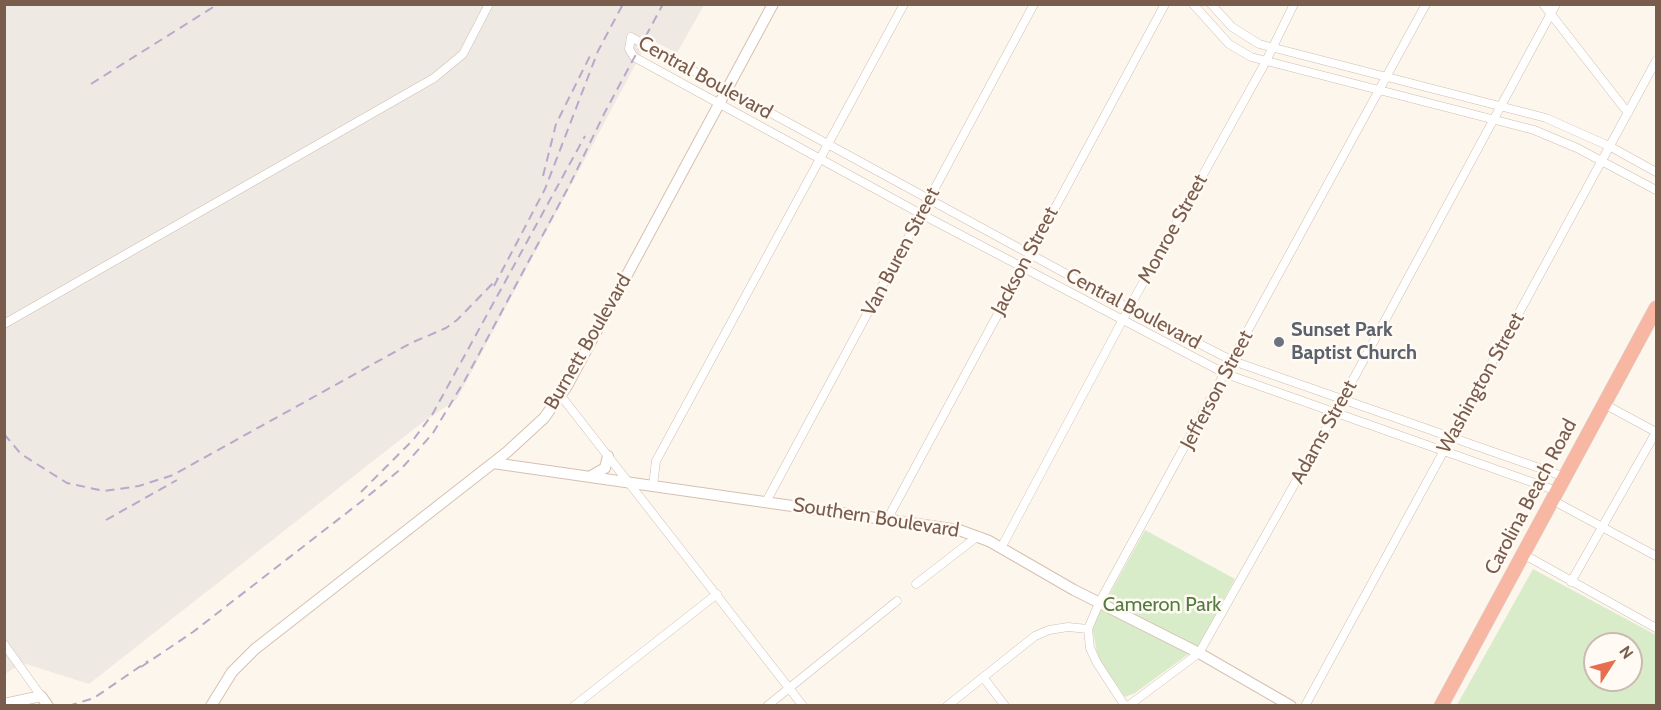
<!DOCTYPE html>
<html>
<head>
<meta charset="utf-8">
<style>
	body { margin:0 }
	#map { position:relative; width:1661px; height:710px; overflow:hidden; background:#fdf6ec; font-family:Cabin,sans-serif }
	canvas { display:block }
	.frame { position:absolute; inset:0; border:6px solid #7a5c4d; pointer-events:none }
	.north { position:absolute; left:1583px; top:632px; width:60px; height:60px; box-sizing:border-box; background:#fffaf3; border:2px solid #cabbb1; border-radius:50%; rotate:54deg; font-size:16px; font-weight:700; line-height:24px; text-align:center; color:#7a5c4d }
	.north::after { content:''; display:block; margin:auto; width:21px; height:27px; background:#e76f51; clip-path:polygon(50% 0,100% 100%,50% 72%,0 100%) }
</style>
</head>
<body>
<div id="map">
<canvas width="1661" height="710"></canvas>
<div class="frame"></div>
<div class="north">N</div>
</div>
<script>
const c = document.querySelector('canvas').getContext('2d');
c.lineJoin = 'round';
function paint(path, color) { c.fillStyle = color; c.fill(path, 'evenodd'); }
const poly = rows => new Path2D(rows.map(r => 'M' + r).join(''));
function stroke(path, color, width, dash) { c.strokeStyle = color; c.lineWidth = width; c.lineCap = dash ? 'butt' : 'round'; c.setLineDash(dash || []); c.stroke(path); }
function drawText(font, color, halo, rows, align = 'center') {
  c.font = font + ' Cabin,sans-serif'; c.lineWidth = 5; c.setLineDash([]); c.textBaseline = 'middle'; c.strokeStyle = halo; c.fillStyle = color; for (const [text, x, y, turn = 0] of rows) {
    c.save(); c.translate(x, y); c.rotate((+turn || 0) * Math.PI / 180); c.textAlign = isNaN(turn) ? turn : align; if (halo) c.strokeText(text, 0, 0); c.fillText(text, 0, 0); c.restore();
  }
}
const industrial = poly([
	[5,5,704,5,677,53,649,39,457,399,419,425,89,684,23,663,5,674]
]);
const green = poly([
	[1145,530,1235,579,1198,647,1135,693,1125,697,1098,658,1092,626],
	[1533,569,1656,635,1656,705,1457,705],
	[1595,644,1631,644,1631,680,1595,680]
]);
const street = poly([
	[1193,4,1229,44,1251,57,1534,130,1577,148,1656,190],
	[1211,4,1232,27,1259,44,1546,118,1611,147,1656,172],
	[1543,4,1628,113],
	[4,324,434,78,463,54,489,4],
	[561,396,803,706],
	[1604,404,1656,432],
	[653,485,656,461,904,4],
	[1557,491,1226,374,921,214,634,57,629,49,631,37,1129,308,1233,361,1565,477],
	[767,500,1034,4],
	[1552,500,1656,556],
	[888,518,1165,4],
	[1001,548,1129,308,1265,63,1294,4],
	[1523,554,1656,628],
	[1571,582,1656,432],
	[916,584,978,536],
	[1088,629,1099,603,1426,4],
	[1088,629,1090,648,1097,663,1125,706],
	[4,644,41,696],
	[983,677,1005,706],
	[574,706,717,594],
	[767,706,897,601],
	[947,706,1035,636,1049,630,1068,627,1088,629],
	[1128,706,1199,653,1342,400,1556,4],
	[1305,706,1656,61]
]);
const secondary = poly([
	[493,463,959,530,989,541,1074,590,1199,653,1291,706],
	[591,476,605,468,608,456],
	[4,704,41,696,48,706],
	[211,706,232,672,255,649,507,452,544,418,567,386,773,4]
]);
const highway = poly([
	[1441,706,1656,308]
]);
const rail = poly([
	[91,84,218,4],
	[543,176,556,124,591,54],
	[494,286,545,189,598,51,623,4],
	[4,434,21,454,67,483,104,491,139,486,173,475,411,343,446,328,457,320,498,278],
	[361,492,413,440,432,415,585,136],
	[106,520,177,480],
	[141,667,193,632,362,501,402,468,433,433,465,380,569,186,605,112,663,4],
	[68,706,94,698,148,661]
]);
const markers = [
	[1279,342,6,"#6b7280"]
];
const streetNames = [
	["Central Boulevard",705,78,29],
	["Monroe Street",1173,229,-61],
	["Van Buren Street",901,252,-62],
	["Jackson Street",1025,261,-62],
	["Central Boulevard",1133,309,28],
	["Burnett Boulevard",588,342,-60],
	["Washington Street",1481,383,-61],
	["Jefferson Street",1217,390,-62],
	["Adams Street",1324,432,-61],
	["Carolina Beach Road",1531,497,-62],
	["Southern Boulevard",876,518,9]
];
const worshipNames = [
	["Sunset Park",1291,330],
	["Baptist Church",1291,353]
];
const parkNames = [
	["Cameron Park",1162,605]
];
paint(industrial, '#efe9e4');
paint(green, '#d8ecc9');
stroke(street, '#d1beb0', 9);
stroke(secondary, '#d6c0b0', 12);
stroke(highway, '#dad1cd', 15);
stroke(street, '#fff', 8);
stroke(secondary, '#fff', 10);
stroke(highway, '#f7b7a3', 14);
stroke(rail, '#b9a8c9', 2, [9, 6]);
for (const [x, y, r, color] of markers) { const dot = new Path2D(); dot.arc(x, y, r, 0, 2 * Math.PI); c.fillStyle = color; c.fill(dot); stroke(dot, '#fffaf3', 2); }
drawText('20px', '#7a5c4d', '#fffaf3', streetNames);
drawText('bold 20px', '#5b616d', '#fffaf3', worshipNames, 'left');
drawText('20px', '#537a41', '#fffaf3', parkNames);
</script>
</body>
</html>
